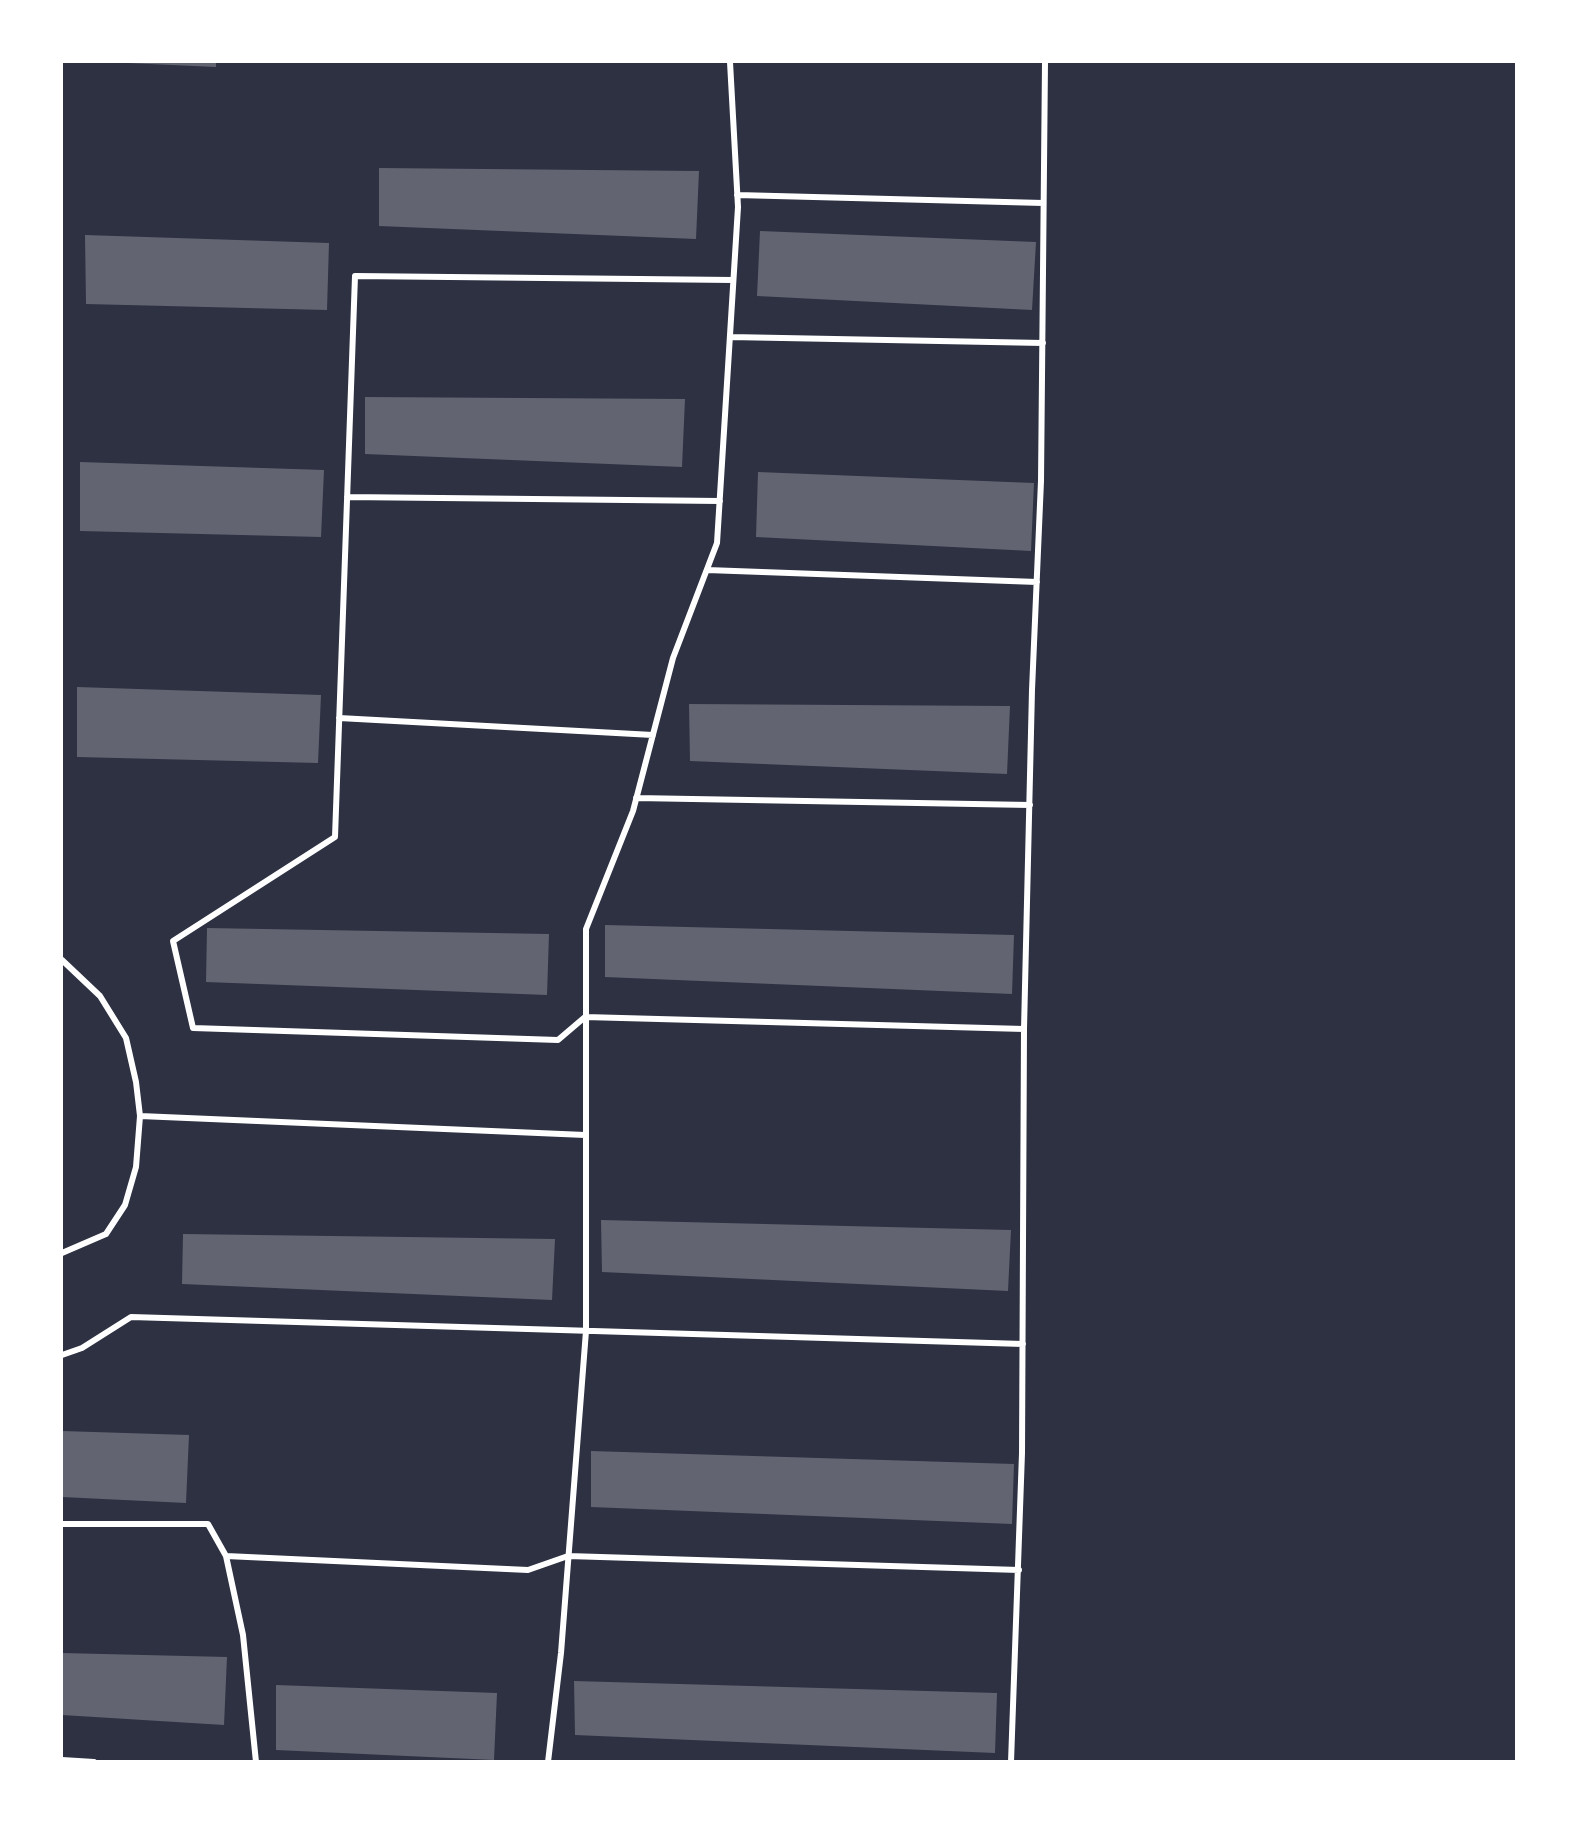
<!DOCTYPE html>
<html>
<head>
<meta charset="utf-8">
<style>
	body { margin:0 }
	#map { position:relative; width:1578px; height:1823px; overflow:hidden; background:#2d3142; font-family:"Work Sans",sans-serif }
	canvas { display:block }
	.frame { position:absolute; inset:0; border:63px solid #fff; pointer-events:none }
</style>
</head>
<body>
<div id="map">
<canvas width="1578" height="1823"></canvas>
<div class="frame"></div>
</div>
<script>
const c = document.querySelector('canvas').getContext('2d');
c.lineJoin = 'round';
function paint(path, color) { c.fillStyle = color; c.fill(path, 'evenodd'); }
const poly = rows => new Path2D(rows.map(r => 'M' + r).join(''));
function stroke(path, color, width, dash) { c.strokeStyle = color; c.lineWidth = width; c.lineCap = dash ? 'butt' : 'round'; c.setLineDash(dash || []); c.stroke(path); }
const building = poly([
	[127,62,216,62,216,67,127,63],
	[379,168,699,171,696,239,379,226],
	[760,231,1036,242,1032,310,757,296],
	[85,235,329,243,327,310,86,304],
	[365,397,685,399,682,467,365,454],
	[80,462,324,470,321,537,80,531],
	[758,472,1034,483,1031,551,756,537],
	[77,687,321,695,318,763,77,757],
	[689,704,1010,706,1007,774,690,761],
	[605,925,1014,935,1012,994,605,977],
	[207,928,549,934,547,995,206,982],
	[601,1220,1011,1230,1008,1291,602,1272],
	[183,1234,555,1239,552,1300,182,1284],
	[62,1431,189,1435,186,1503,62,1497],
	[591,1451,1014,1464,1012,1524,591,1507],
	[62,1653,227,1657,224,1725,62,1715],
	[574,1681,997,1693,995,1753,575,1735],
	[276,1685,497,1693,494,1760,276,1750]
]);
const minor = poly([
	[737,195,1043,203],
	[733,280,355,276,335,837,173,941,193,1028,558,1040,585,1017,1024,1029],
	[730,337,1043,343],
	[347,497,720,501],
	[707,570,1037,582],
	[339,718,653,735],
	[636,798,1030,805],
	[62,960,100,996,126,1038,136,1082,140,1116,136,1167,125,1205,106,1234,62,1253],
	[140,1116,585,1135],
	[62,1355,82,1348,131,1317,1023,1344],
	[62,1524,208,1524,226,1556,528,1570,568,1556,1019,1570],
	[226,1556,243,1635,256,1762],
	[62,1760,94,1762],
	[548,1762,561,1653,586,1331,586,929,633,811,673,658,717,543,738,207,730,62],
	[1011,1762,1022,1453,1024,1029,1032,690,1041,481,1045,62]
]);
paint(building, '#626471');
stroke(minor, '#fff', 6);
</script>
</body>
</html>
